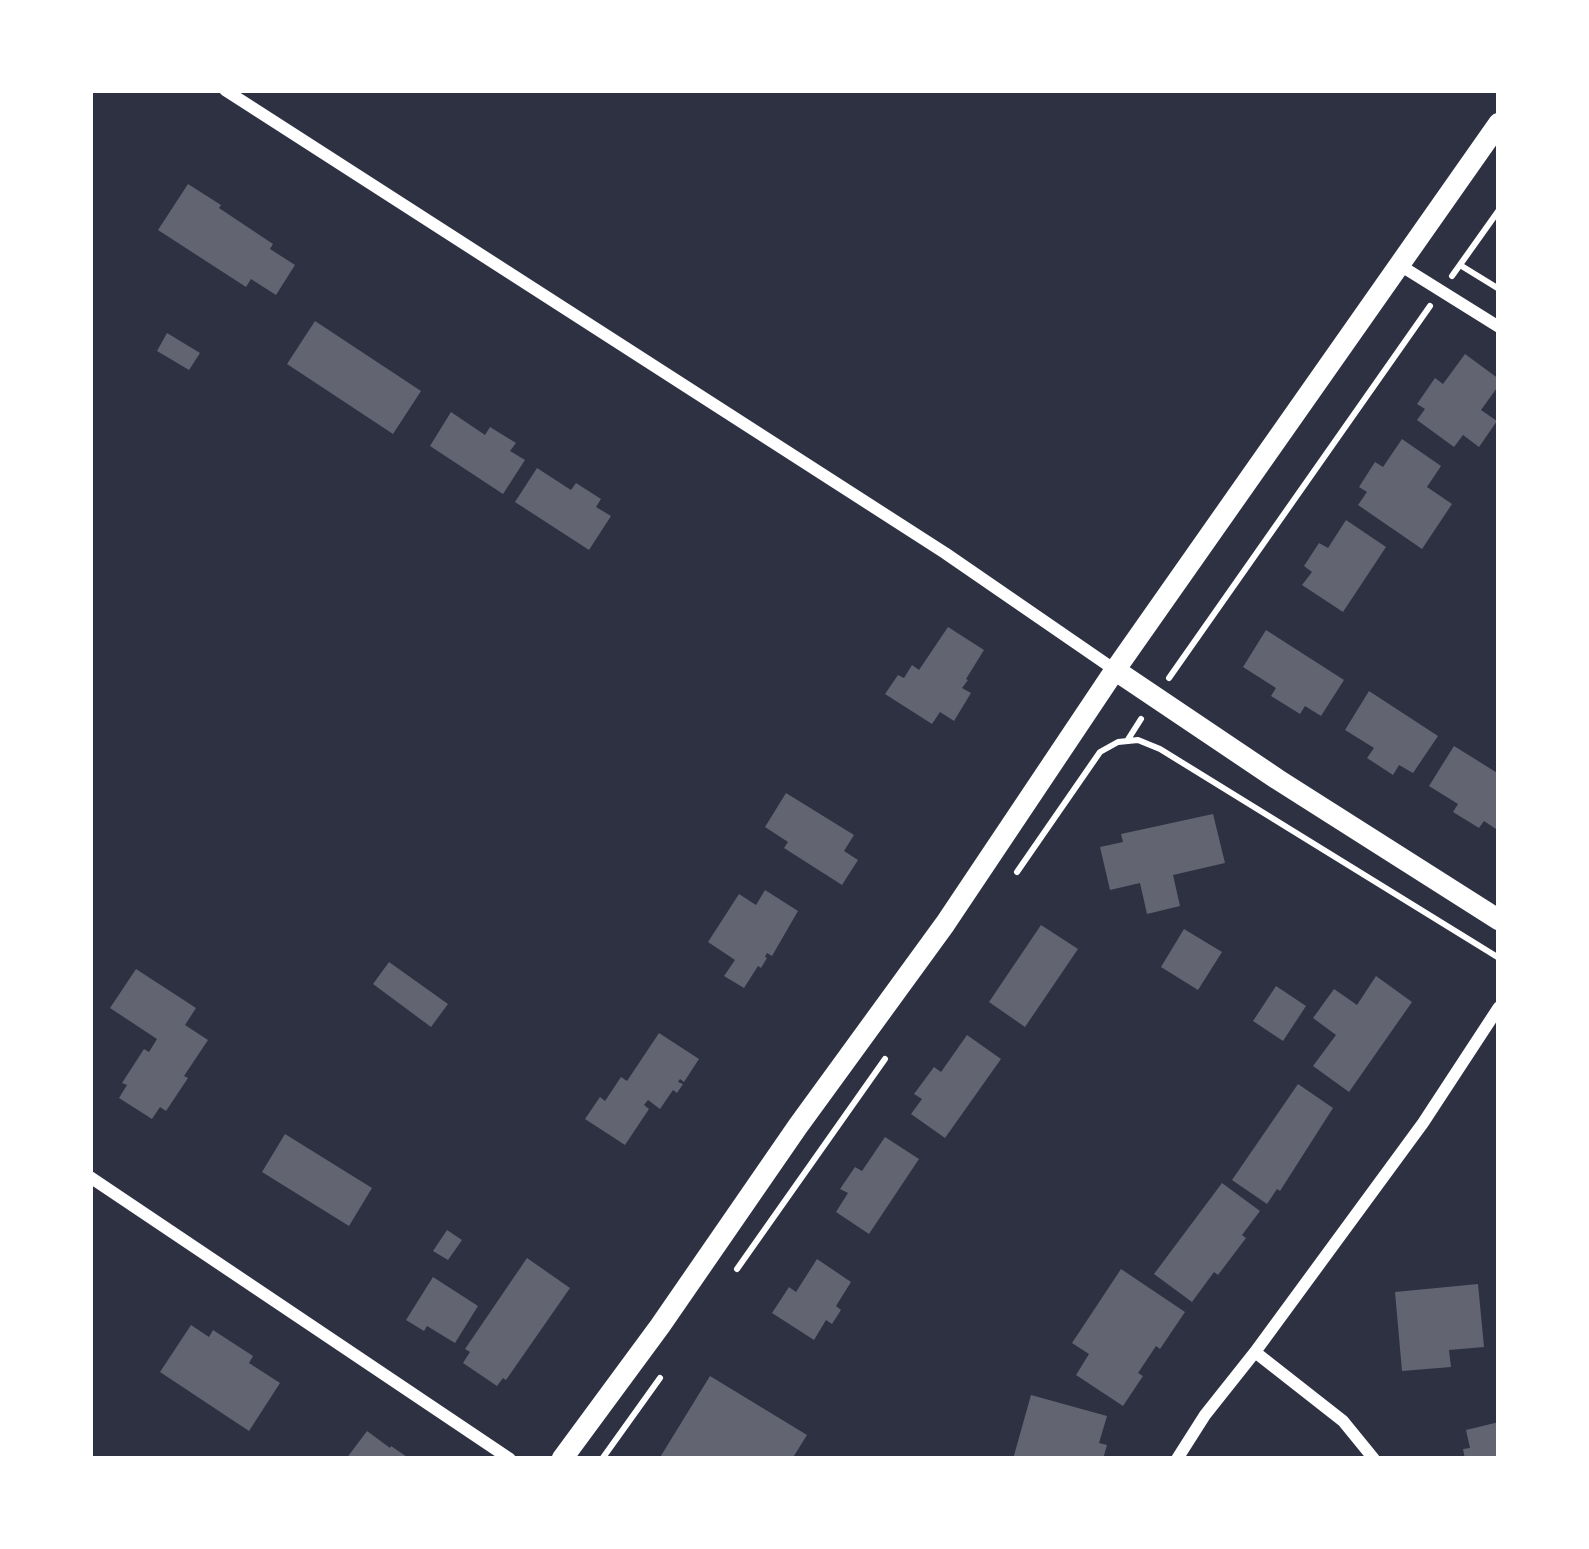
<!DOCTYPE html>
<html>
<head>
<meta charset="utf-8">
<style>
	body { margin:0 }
	#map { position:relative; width:1589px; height:1549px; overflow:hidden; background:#2d3142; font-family:"DejaVu Sans",sans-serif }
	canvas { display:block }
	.frame { position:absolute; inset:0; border:93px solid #fff; pointer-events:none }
</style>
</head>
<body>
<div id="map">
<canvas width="1589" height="1549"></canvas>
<div class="frame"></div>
</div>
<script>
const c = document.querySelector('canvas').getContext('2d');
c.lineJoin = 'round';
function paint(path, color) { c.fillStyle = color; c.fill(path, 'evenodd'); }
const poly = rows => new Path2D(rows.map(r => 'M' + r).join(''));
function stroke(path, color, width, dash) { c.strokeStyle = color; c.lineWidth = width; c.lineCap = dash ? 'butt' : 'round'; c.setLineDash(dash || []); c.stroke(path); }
const building = poly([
	[188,184,221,205,219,208,273,244,270,249,295,265,276,295,251,279,246,287,158,230],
	[315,321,421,391,393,434,287,364],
	[167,333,200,353,189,370,157,351],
	[1465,354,1499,379,1499,385,1481,410,1497,421,1479,447,1463,435,1454,447,1417,420,1425,409,1417,404,1435,378,1443,384],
	[451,412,485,435,490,427,516,443,510,451,525,460,503,494,430,446],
	[1402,439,1441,466,1427,487,1452,504,1422,549,1358,505,1367,492,1359,487,1375,462,1383,467],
	[537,468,571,490,576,483,601,499,596,507,611,516,589,550,515,502],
	[1346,520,1386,547,1343,612,1302,585,1312,572,1304,566,1319,543,1328,548],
	[948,627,984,650,966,679,968,680,962,688,971,693,954,721,940,712,932,724,885,694,898,675,904,678,912,665,919,670],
	[1266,630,1344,680,1321,716,1305,706,1300,714,1271,696,1276,688,1243,667],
	[1369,691,1438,736,1413,773,1399,765,1393,775,1367,758,1374,748,1345,730],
	[1454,746,1499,774,1499,831,1484,821,1479,828,1453,812,1458,804,1429,786],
	[786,793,854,835,844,851,858,860,842,885,784,848,788,842,765,827],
	[1213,814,1225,863,1173,875,1180,906,1147,914,1140,883,1110,890,1100,847,1123,842,1121,834],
	[765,890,798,911,772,956,767,953,765,957,767,958,761,968,758,966,744,988,724,976,735,960,708,942,739,894,756,905],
	[1041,925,1078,949,1025,1027,989,1002],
	[1184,929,1222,952,1198,990,1161,967],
	[389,962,448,1004,431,1027,373,984],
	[136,969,196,1008,185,1025,208,1040,184,1076,188,1078,166,1111,160,1107,152,1119,119,1098,127,1085,122,1083,144,1049,149,1052,157,1039,110,1008],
	[1376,976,1412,1002,1349,1092,1313,1066,1336,1035,1313,1018,1334,989,1357,1005],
	[1276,986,1306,1006,1283,1041,1253,1021],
	[659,1033,699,1059,684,1082,680,1079,678,1082,683,1084,677,1093,673,1090,660,1109,648,1100,644,1105,649,1109,625,1145,585,1119,600,1097,605,1101,621,1077,627,1081],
	[967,1035,1001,1059,945,1138,911,1114,922,1099,914,1094,934,1067,941,1072],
	[1298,1084,1333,1108,1280,1191,1277,1189,1267,1204,1232,1180],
	[285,1134,372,1188,349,1226,262,1172],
	[885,1137,919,1159,869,1234,836,1212,848,1193,840,1189,855,1167,862,1171],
	[1222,1183,1260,1211,1242,1235,1246,1238,1218,1275,1214,1272,1192,1302,1154,1274],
	[447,1230,462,1240,448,1260,433,1251],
	[527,1258,570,1288,506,1380,503,1378,497,1386,463,1363,470,1352,465,1349],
	[817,1259,851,1282,836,1306,841,1310,832,1324,826,1320,814,1340,772,1313,789,1287,796,1292],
	[1121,1269,1185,1312,1160,1349,1156,1346,1138,1373,1143,1376,1123,1406,1076,1375,1089,1354,1072,1343],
	[433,1277,478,1306,455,1343,427,1326,424,1331,406,1320],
	[1478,1284,1484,1347,1449,1350,1451,1367,1402,1371,1395,1292],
	[191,1325,209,1337,213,1330,253,1356,249,1363,280,1383,249,1431,160,1372],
	[710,1376,807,1435,792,1459,659,1459],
	[1031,1395,1107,1416,1099,1443,1107,1445,1103,1459,1013,1459],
	[1499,1422,1499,1459,1465,1459,1463,1449,1470,1448,1466,1430],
	[367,1431,390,1448,391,1446,410,1459,346,1459]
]);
const path = poly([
	[1460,265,1499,289],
	[1452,276,1499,210],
	[1169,678,1430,306],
	[1127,741,1141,719],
	[1017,872,1100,752,1118,742,1138,740,1160,749,1499,958],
	[737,1269,885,1059],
	[602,1459,660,1378]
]);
const minor = poly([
	[225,90,945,553,1115,670],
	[1398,264,1499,327],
	[90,1177,510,1459],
	[1255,1352,1423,1123,1499,1007],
	[1177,1459,1205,1415,1255,1352,1343,1421,1374,1459]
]);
const tertiary = poly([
	[1115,670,1277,779,1499,920],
	[562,1459,660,1326,798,1126,945,924,1115,670,1499,123]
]);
paint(building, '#626471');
stroke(path, '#fff', 6);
stroke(minor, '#fff', 12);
stroke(tertiary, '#fff', 21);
</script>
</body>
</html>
